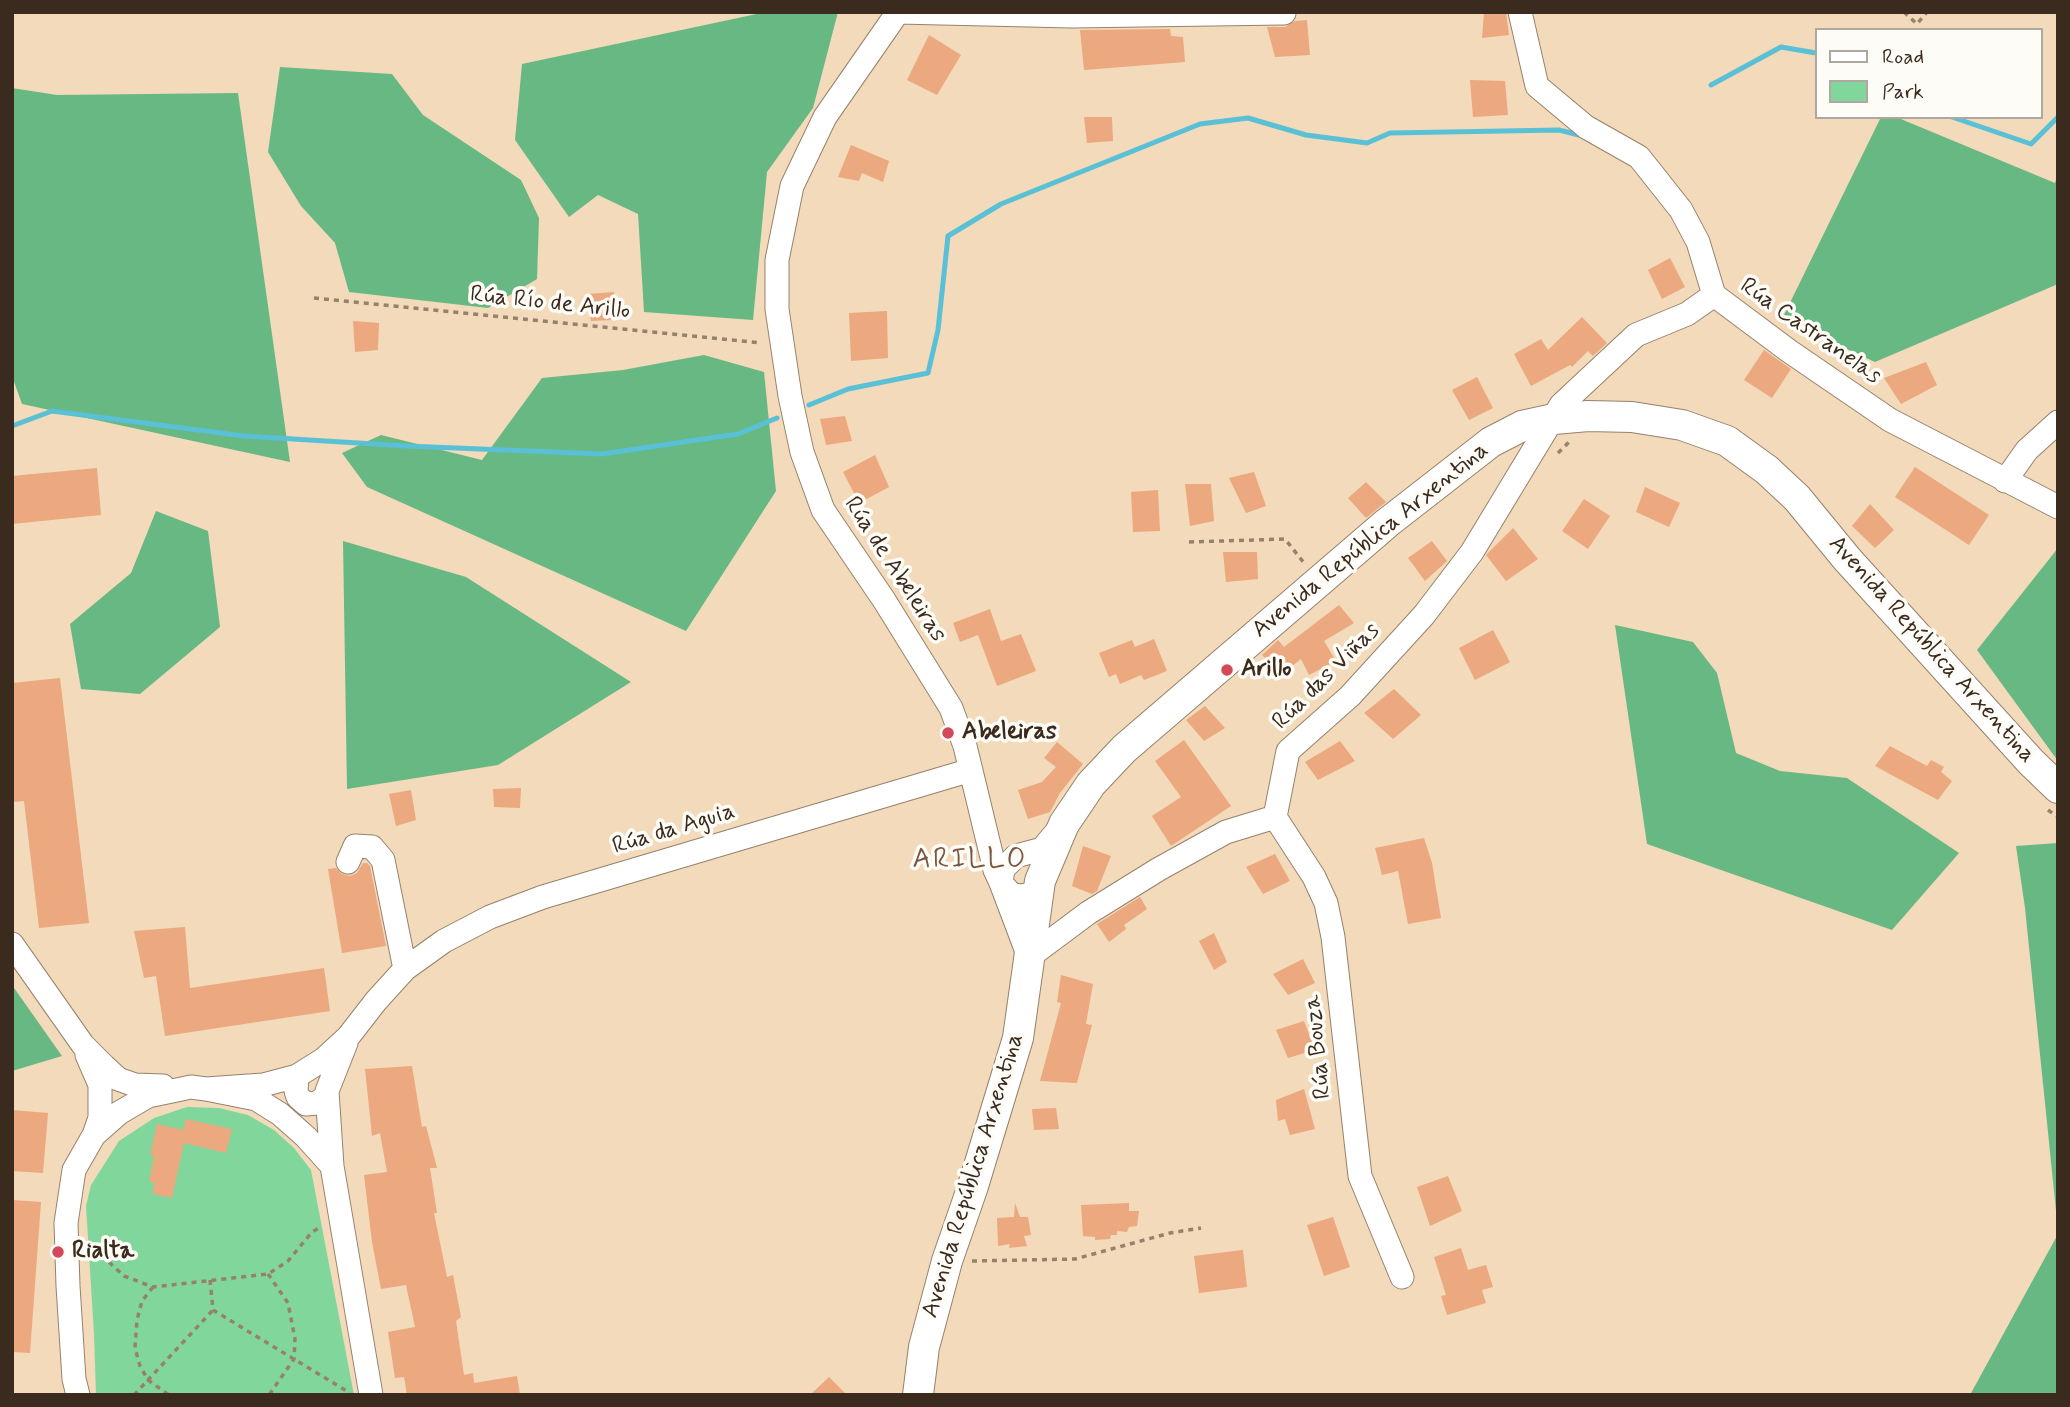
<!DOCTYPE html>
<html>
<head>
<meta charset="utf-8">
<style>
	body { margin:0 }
	#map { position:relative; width:2070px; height:1407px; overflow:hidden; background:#f2daba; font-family:Mynerve,sans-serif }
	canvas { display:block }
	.frame { position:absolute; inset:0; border:14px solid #3b2a1e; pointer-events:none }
	.legend { position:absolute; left:1815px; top:28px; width:228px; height:91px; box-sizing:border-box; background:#fdfcf7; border:2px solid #afa8a0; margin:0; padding:9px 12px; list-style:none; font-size:21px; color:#3b2a1e }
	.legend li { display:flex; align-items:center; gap:14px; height:35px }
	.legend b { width:35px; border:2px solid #afa8a0 }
</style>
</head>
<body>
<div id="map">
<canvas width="2070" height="1407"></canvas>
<div class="frame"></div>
<ul class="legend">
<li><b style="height:9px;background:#fff"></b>Road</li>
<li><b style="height:19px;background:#81d79b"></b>Park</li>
</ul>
</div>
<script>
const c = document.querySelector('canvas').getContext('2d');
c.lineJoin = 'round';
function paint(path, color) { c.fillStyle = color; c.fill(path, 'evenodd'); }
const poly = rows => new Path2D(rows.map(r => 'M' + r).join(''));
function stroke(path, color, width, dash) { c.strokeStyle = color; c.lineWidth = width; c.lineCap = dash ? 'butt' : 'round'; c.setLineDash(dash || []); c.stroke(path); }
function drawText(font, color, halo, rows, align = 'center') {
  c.font = font + ' Mynerve,sans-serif'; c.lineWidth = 7; c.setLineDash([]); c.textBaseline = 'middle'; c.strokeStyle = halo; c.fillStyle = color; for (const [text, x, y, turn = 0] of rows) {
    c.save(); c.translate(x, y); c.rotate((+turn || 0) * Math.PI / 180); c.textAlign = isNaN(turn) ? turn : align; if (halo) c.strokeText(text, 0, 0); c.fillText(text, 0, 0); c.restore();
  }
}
const green = poly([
	[187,1107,219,1108,248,1115,274,1130,294,1148,311,1170,354,1395,96,1395,94,1334,86,1206,91,1185,119,1141,154,1118]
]);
const forest = poly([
	[766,12,838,12,813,108,767,172,753,320,644,312,638,214,598,195,569,217,515,140,522,64],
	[280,67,392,74,423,115,521,180,539,218,537,279,488,308,349,292,335,243,301,206,268,152],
	[12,88,57,95,238,93,290,462,22,404,12,376],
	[1881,117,1896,117,2055,183,2058,173,2058,284,1875,362,1782,319],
	[704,355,764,372,776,491,686,631,367,487,342,453,381,435,482,460,542,378,623,370],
	[156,511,208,531,220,627,140,694,81,689,70,624,131,573],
	[343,541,466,577,631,682,498,765,347,789],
	[2058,548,2058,761,1977,650],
	[1615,625,1693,642,1717,673,1736,753,1780,771,1847,778,1959,853,1892,930,1647,844],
	[2058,843,2058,1230,2025,908,2016,846],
	[12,985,62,1056,12,1071],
	[2058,1234,2058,1395,1970,1395]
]);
const stream = poly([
	[1711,85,1781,47,1816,53],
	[1952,117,2031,144,2058,117],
	[809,405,848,389,928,373,938,330,948,236,1001,204,1200,124,1248,118,1306,135,1367,143,1390,133,1559,130,1583,136],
	[12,426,52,411,244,436,407,446,602,454,738,434,777,418]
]);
const building = poly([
	[1484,12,1506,12,1509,35,1482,38],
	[1307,20,1310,55,1275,57,1267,27,1285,27,1295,21],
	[1170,29,1171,36,1183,37,1185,62,1084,70,1080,30],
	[929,35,961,55,937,95,907,80],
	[1470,80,1505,81,1508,115,1473,117],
	[1084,117,1112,117,1113,141,1087,143],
	[851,145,889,161,883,182,862,173,859,181,838,177],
	[1670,258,1685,287,1662,299,1648,270],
	[614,292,613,320,591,321,587,294],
	[887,311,888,358,851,361,849,313],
	[1582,317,1607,343,1593,356,1588,351,1572,367,1570,365,1531,386,1514,354,1541,339,1548,350],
	[353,321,379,323,378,350,355,352],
	[1764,350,1791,369,1772,398,1744,380],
	[1926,362,1937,385,1901,404,1884,378],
	[1477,377,1493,408,1469,420,1452,390],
	[845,416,852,441,826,445,820,419],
	[875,455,889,487,859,503,843,472],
	[1915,467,1989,515,1969,545,1895,497],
	[97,468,101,515,12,524,12,476],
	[1254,472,1266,506,1246,513,1229,478],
	[1366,482,1386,502,1366,518,1348,498],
	[1185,484,1211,484,1214,521,1190,526],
	[1645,487,1680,503,1669,527,1636,512],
	[1158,490,1160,531,1133,532,1131,492],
	[1584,499,1610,516,1588,549,1562,531],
	[1870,504,1894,530,1875,548,1852,526],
	[1513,528,1538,559,1506,581,1486,555],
	[1432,541,1447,561,1425,581,1408,558],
	[1223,552,1257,552,1258,579,1226,582],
	[1339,605,1354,623,1324,641,1336,661,1309,675,1301,659,1282,674,1262,655,1278,640,1284,647],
	[990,609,1001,641,1021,634,1036,671,997,686,978,635,960,642,953,623],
	[1493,630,1510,662,1475,680,1459,648],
	[1154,639,1167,671,1144,680,1141,675,1120,684,1116,674,1109,677,1099,653,1132,640,1135,647],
	[60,678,89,923,39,928,24,801,12,802,12,683],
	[1394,689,1421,715,1393,739,1364,713],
	[1205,706,1225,728,1204,741,1186,720],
	[1184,740,1231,806,1171,846,1152,816,1181,797,1155,761],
	[1340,741,1355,761,1318,780,1305,762],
	[1057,742,1083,764,1060,793,1050,812,1028,819,1018,790,1042,782,1056,767,1044,758],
	[1890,746,1927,766,1931,760,1944,767,1941,772,1952,781,1938,800,1875,766],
	[521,788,520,808,494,807,493,789],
	[411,790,416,820,396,826,389,794],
	[1424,838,1432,863,1441,918,1408,924,1398,871,1382,875,1375,848],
	[1083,846,1111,856,1097,891,1092,894,1072,886],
	[1275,854,1290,881,1263,894,1246,867],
	[363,863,367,863,370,866,386,946,342,953,328,869,336,868,342,874,350,876,357,873],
	[1140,897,1147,909,1124,925,1126,929,1109,942,1097,924],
	[185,927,190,988,324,968,330,1011,165,1036,156,976,144,978,134,931],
	[1214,933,1227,962,1214,970,1199,941],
	[1303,959,1315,983,1288,995,1273,974],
	[1061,975,1093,984,1086,1024,1092,1025,1077,1083,1040,1081,1061,1003,1057,1002],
	[1304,1021,1315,1050,1288,1058,1276,1030],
	[412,1066,422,1127,426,1126,437,1168,430,1168,437,1213,434,1213,447,1277,453,1275,461,1317,456,1321,464,1375,473,1373,474,1383,517,1376,520,1395,407,1395,404,1377,395,1378,388,1332,415,1327,406,1285,381,1289,372,1242,364,1175,387,1172,380,1133,372,1136,365,1069],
	[1304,1089,1315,1129,1290,1135,1285,1119,1278,1121,1276,1100],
	[1056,1108,1059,1129,1034,1130,1032,1109],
	[12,1110,48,1113,43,1173,12,1171],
	[186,1119,232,1129,226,1153,184,1143,172,1198,153,1194,154,1182,149,1182,154,1156,150,1155,157,1124,183,1130],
	[1448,1176,1462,1211,1430,1226,1417,1187],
	[12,1200,41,1202,30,1353,12,1352],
	[1015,1203,1020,1217,1028,1217,1031,1235,1024,1236,1027,1246,1009,1248,1010,1244,998,1246,997,1218,1014,1217],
	[1129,1203,1129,1211,1139,1211,1137,1226,1129,1227,1127,1232,1117,1231,1117,1235,1111,1235,1110,1239,1095,1240,1095,1237,1083,1236,1081,1205],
	[1333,1217,1350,1267,1324,1276,1307,1225],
	[1461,1248,1468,1270,1486,1265,1493,1287,1482,1290,1486,1303,1447,1315,1441,1296,1446,1295,1434,1257],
	[1243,1250,1247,1287,1199,1293,1194,1256],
	[829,1377,847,1395,810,1395]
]);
const path = poly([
	[1904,12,1917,24,1927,12],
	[314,298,761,343],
	[1558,453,1570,441],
	[1189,542,1285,539,1304,563],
	[2048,810,2058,817],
	[87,1242,124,1276,153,1287,268,1274,288,1261,312,1232,321,1227],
	[972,1261,1075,1259,1170,1233,1201,1228],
	[268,1274,288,1303,295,1339,294,1359,269,1395],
	[210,1280,213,1310,350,1393],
	[153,1287,142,1301,137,1320,135,1348,140,1366,148,1380,169,1395],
	[134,1395,213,1310]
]);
const minor = poly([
	[1520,12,1537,86,1586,127,1639,157,1681,210,1698,242,1714,295],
	[1714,295,1789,351,1890,420,2058,507],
	[2005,481,2027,450,2058,422],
	[1275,817,1314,877,1326,903,1333,937,1360,1176,1402,1277],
	[1059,829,1042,849,1016,856,1003,869,1001,883,1029,957,1088,913,1159,869,1226,832,1275,817,1288,751,1350,696,1424,615,1472,552,1561,405,1636,335,1687,314,1714,295],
	[348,862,355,846,372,847,383,860,405,969],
	[1037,892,1022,896,1012,895,1001,883,995,870,965,746,951,708,884,600,823,510,802,452,790,396,777,309,777,260,792,186,825,117,898,12,1072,16,1284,13],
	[12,944,83,1045,104,1066,118,1079,135,1085,163,1086],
	[346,1043,327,1091,332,1166,371,1395],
	[87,1055,100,1085,100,1118,94,1135],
	[297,1076,296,1091,298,1097,306,1104,317,1103,327,1096],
	[206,1089,263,1085,297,1076,324,1059,348,1037,376,1001,405,969,444,941,490,917,543,897,971,770],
	[78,1395,74,1379,68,1286,66,1223,74,1170,94,1135,119,1113,148,1096,191,1087,206,1089,256,1099,280,1114,306,1137,332,1166]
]);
const major = poly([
	[918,1395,924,1347,947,1261,973,1186,1018,1038,1040,881,1064,824,1091,784,1124,749,1387,523,1491,442,1522,426,1554,419,1588,416,1632,417,1682,425,1727,441,1767,470,1797,498,1847,559,2031,762,2058,788]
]);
const markers = [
	[1227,670,7,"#d1495b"],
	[948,733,7,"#d1495b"],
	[58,1252,7,"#d1495b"]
];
const streetNames = [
	["Rúa Río de Arillo",550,304,6],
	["Rúa Castranelas",1810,332,35],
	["Avenida República Arxentina",1371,541,-39],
	["Rúa de Abeleiras",894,570,57],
	["Avenida República Arxentina",1931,650,48],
	["Rúa das Viñas",1327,677,-45],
	["Rúa da Aguia",674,830,-17],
	["Rúa Bouza",1319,1047,-96],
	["Avenida República Arxentina",974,1176,-73]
];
const poiNames = [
	["Arillo",1241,670],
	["Abeleiras",962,733],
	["Rialta",72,1252]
];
const quarterNames = [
	["ARILLO",970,861]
];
paint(green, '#81d79b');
paint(forest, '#68b883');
stroke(stream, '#59c0d6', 5);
paint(building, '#eca87e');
stroke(minor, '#96826c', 25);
stroke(major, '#96826c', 32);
stroke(path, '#96826c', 3.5, [5, 5]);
stroke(minor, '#fff', 23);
stroke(major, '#fff', 30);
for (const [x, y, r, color] of markers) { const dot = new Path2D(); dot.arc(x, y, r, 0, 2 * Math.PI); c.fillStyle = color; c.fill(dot); stroke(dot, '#fdfcf7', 2.5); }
drawText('24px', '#3b2a1e', '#fdfcf7', streetNames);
drawText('bold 24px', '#3b2a1e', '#fdfcf7', poiNames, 'left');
c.letterSpacing = '2px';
drawText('28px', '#795640', '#fdfcf7', quarterNames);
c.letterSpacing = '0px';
</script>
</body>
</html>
